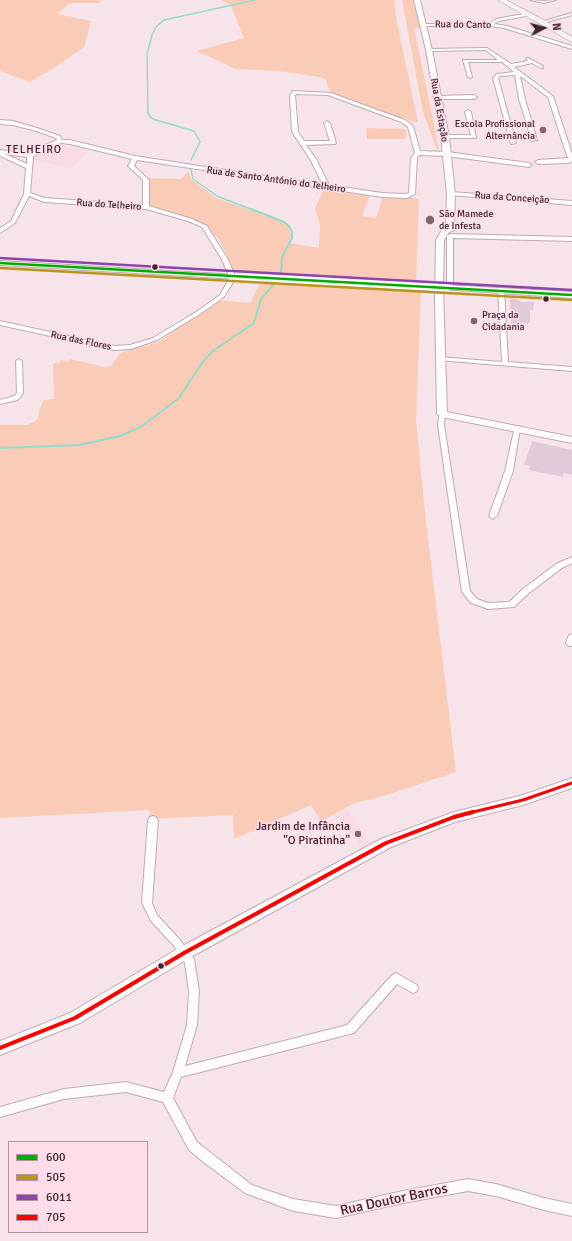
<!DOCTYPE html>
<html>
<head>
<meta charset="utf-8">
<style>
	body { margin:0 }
	#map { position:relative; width:572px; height:1241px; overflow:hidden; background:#f7e4eb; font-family:Signika,sans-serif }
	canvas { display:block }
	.legend { position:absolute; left:8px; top:1141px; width:140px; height:92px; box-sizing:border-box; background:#ffdce9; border:1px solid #b1939e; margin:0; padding:5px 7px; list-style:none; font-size:12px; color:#3b262e }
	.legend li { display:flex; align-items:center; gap:8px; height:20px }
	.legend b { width:20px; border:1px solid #b1939e }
	.north { position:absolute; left:524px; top:8px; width:40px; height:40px; -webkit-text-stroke:3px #ffdce9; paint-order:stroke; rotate:84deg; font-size:11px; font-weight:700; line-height:16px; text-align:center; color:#3b262e }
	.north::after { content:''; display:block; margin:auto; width:14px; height:18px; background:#3b262e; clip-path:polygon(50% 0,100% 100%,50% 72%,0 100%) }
</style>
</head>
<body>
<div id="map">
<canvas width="572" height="1241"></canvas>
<ul class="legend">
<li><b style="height:5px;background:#00ac00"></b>600</li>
<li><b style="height:5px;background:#b8951e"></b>505</li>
<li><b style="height:5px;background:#8e44ad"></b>6011</li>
<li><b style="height:5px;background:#f00"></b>705</li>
</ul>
<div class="north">N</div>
</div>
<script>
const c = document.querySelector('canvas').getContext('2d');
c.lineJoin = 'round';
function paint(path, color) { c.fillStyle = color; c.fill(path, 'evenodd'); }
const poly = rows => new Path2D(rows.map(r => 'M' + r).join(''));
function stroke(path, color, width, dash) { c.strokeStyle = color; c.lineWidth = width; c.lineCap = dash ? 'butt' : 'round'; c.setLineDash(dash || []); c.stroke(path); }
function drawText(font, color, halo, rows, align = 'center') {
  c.font = font + ' Signika,sans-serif'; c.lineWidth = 3; c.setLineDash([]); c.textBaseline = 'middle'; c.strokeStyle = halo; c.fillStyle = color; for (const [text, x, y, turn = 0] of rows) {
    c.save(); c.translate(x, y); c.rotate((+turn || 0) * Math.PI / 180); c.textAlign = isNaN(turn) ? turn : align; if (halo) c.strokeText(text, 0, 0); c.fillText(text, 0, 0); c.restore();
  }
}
const built = poly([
	[59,144,89,150,72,169,33,160,37,156,53,146],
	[347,809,372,845,362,850,337,814]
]);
const green = poly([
	[0,0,102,0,99,3,70,3,57,14,91,21,84,47,55,67,30,82,0,71],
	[221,0,394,0,397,22,418,122,412,122,408,119,399,118,330,92,326,80,320,77,278,71,235,69,197,51,244,38,231,5],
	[402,0,413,0,421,28,414,28,439,149,437,150,423,112],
	[366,128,406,129,406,139,367,139],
	[187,172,189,173,191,179,216,198,279,220,289,227,291,236,288,243,319,248,320,225,315,208,324,189,370,195,362,216,376,218,383,197,415,198,419,200,416,283,235,272,220,241,206,225,192,219,148,207,149,183,147,178,182,179],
	[261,281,421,290,416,420,425,513,456,772,377,798,355,803,321,821,311,805,234,839,233,815,150,819,149,810,0,818,0,425,26,425,34,422,38,418,40,408,44,400,54,399,53,363,60,363,61,360,68,362,70,359,105,367,111,366,120,353,158,342,218,300,250,303]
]);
const streamFar1 = poly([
	[191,160,200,142,194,131,156,120,151,118,148,113,147,54,152,35,156,27,164,20,255,0],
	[191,170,193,179,217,196,253,210]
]);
const stream = poly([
	[251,209,284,222,289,226,292,232,292,238,282,257,281,271,279,275],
	[0,448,79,445,120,436,142,426,179,398,202,363,213,351,254,323,261,299,276,282]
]);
const building = poly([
	[510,298,516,299,522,302,534,302,533,310,530,310,530,323,520,323,520,327,511,326],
	[532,441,572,450,572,475,564,473,563,477,529,470,530,466,524,465]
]);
const street = poly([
	[530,0,544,1,556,0,544,3,530,0],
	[529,13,531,14,531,15,499,21,494,24,507,26,572,46,572,49,504,28,490,26,423,26,421,25,423,24,489,24,496,19,529,13],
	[572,13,572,15,543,23,541,22,572,13],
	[487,48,511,64,528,61,526,59,528,58,543,66,543,68,541,68,532,63,514,67,553,96,572,154,572,161,569,163,538,164,535,162,538,160,569,158,567,156,548,97,520,76,525,99,537,140,532,141,519,99,515,75,500,76,498,78,516,143,511,144,493,78,497,74,514,72,502,62,468,62,472,77,470,78,468,77,463,60,498,60,486,50,429,51,427,50,429,49,487,48],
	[293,91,331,93,405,120,413,126,420,151,447,152,529,163,532,165,529,167,447,156,419,155,417,158,415,194,407,198,382,197,137,160,134,166,149,180,149,206,192,219,207,226,227,258,234,273,235,279,224,297,200,314,157,340,131,349,114,350,0,325,0,321,114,346,130,345,153,338,196,312,220,295,229,279,228,273,221,258,202,227,188,221,146,209,44,202,29,196,15,223,0,233,0,228,11,221,24,194,26,168,0,156,0,150,29,154,41,147,57,140,56,138,33,130,13,125,0,124,0,120,13,121,37,128,60,136,62,140,70,140,135,156,323,185,310,159,292,132,290,95,293,91],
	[296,94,328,95,401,122,408,127,415,153,411,158,409,193,406,194,382,193,329,185,316,159,306,145,335,144,336,143,330,123,327,121,324,123,330,141,304,141,298,132,295,95,296,94],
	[61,143,70,144,132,159,128,166,143,180,143,205,45,198,30,193,33,157,45,149,61,143],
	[5,154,27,157,27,164,5,154],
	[437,96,474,95,477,97,474,99,435,99,434,98,437,96],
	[468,110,471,112,476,138,443,138,443,136,445,135,471,135,465,112,468,110],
	[451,192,572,201,572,205,449,195,449,193,451,192],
	[450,234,572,237,572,241,453,238,453,287,450,289,447,287,447,236,450,234],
	[501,288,504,290,508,362,572,367,572,371,437,360,437,358,439,357,502,362,498,290,501,288],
	[19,359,22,361,23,393,18,400,0,404,0,400,14,396,17,393,16,361,19,359],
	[440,412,444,412,445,414,444,425,470,591,477,599,488,603,509,602,523,589,556,564,572,557,572,563,562,568,529,593,514,607,488,609,471,603,462,592,438,425,440,412],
	[515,426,517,426,520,428,513,471,497,516,493,519,489,516,505,471,515,426],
	[572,634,572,646,570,646,567,645,566,643,569,635,572,634],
	[153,816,156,817,158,820,152,903,157,915,180,940,194,959,199,992,197,1025,185,1066,347,1025,392,975,396,973,417,985,418,988,417,991,413,993,397,984,354,1033,350,1034,181,1077,173,1098,197,1142,252,1185,293,1199,336,1206,403,1191,468,1179,496,1184,544,1198,572,1204,572,1216,544,1210,496,1196,468,1191,403,1203,336,1218,293,1211,245,1193,202,1161,189,1150,163,1102,126,1092,64,1099,0,1117,0,1107,64,1089,126,1082,164,1092,173,1072,187,1025,189,992,185,963,174,946,151,921,142,903,148,820,150,817,153,816]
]);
const secondary = poly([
	[414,0,420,0,432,50,449,137,455,194,454,230,449,232,444,240,443,285,572,292,572,298,443,289,447,412,572,437,572,443,442,417,437,414,435,299,436,240,446,223,447,194,441,137,426,50,414,0],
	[0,261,238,275,242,277,238,279,0,265,0,261],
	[572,778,572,788,523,805,455,822,391,847,189,958,80,1023,0,1055,0,1041,70,1013,179,948,381,839,454,812,523,795,572,778]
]);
const primary = poly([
	[498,0,506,0,545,21,572,37,572,42,498,0]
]);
const secondaryBridge = poly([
	[238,277,446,287]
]);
const bus1 = poly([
	[0,263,572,295]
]);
const bus2 = poly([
	[0,268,572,300]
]);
const bus3 = poly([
	[0,258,572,290]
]);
const bus4Far1 = poly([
	[469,813,523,800,572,783]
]);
const bus4 = poly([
	[0,1048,75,1018,184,953,386,843,454,817,473,812]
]);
const markers = [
	[543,130,4,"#7d6870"],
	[430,220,5,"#7d6870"],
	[155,267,3.5,"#3b262e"],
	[546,299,3.5,"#3b262e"],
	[474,321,4,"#7d6870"],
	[358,834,4,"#7d6870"],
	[161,966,3.5,"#3b262e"]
];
const farStreetnames = [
	["Rua do Canto",463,25,1],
	["Rua da Estação",439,110,80],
	["Rua de Santo António do Telheiro",276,180,8],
	["Rua da Conceição",512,198,4],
	["Rua do Telheiro",109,205,4],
	["Rua das Flores",81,341,12]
];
const farPoinames = [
	["Escola Profissional",535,124,"right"],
	["Alternância",535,136,"right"],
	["São Mamede",439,214],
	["de Infesta",439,226],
	["Praça da",482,315],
	["Cidadania",482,327]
];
const farNeighbourhoodnames = [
	["TELHEIRO",34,150]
];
const poiNames = [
	["Jardim de Infância",350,827],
	["\"O Piratinha\"",350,841]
];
const nearStreetnames = [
	["Rua Doutor Barros",394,1200,-12]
];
paint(built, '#f9dbe6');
paint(green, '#facbb6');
stroke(streamFar1, '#96dac9', 1.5);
stroke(stream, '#96dac9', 2);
paint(building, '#e1cbd9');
stroke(street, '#beacb3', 2);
stroke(secondary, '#beacb3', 2);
stroke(primary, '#cdc2c6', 2);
paint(street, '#fefbfc');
paint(secondary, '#fefbfc');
paint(primary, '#f6f2f6');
stroke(secondaryBridge, '#beacb3', 10, []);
stroke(secondaryBridge, '#fefbfc', 9);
stroke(bus1, '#00ac00', 2.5);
stroke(bus2, '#b8951e', 2.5);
stroke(bus3, '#8e44ad', 2.5);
stroke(bus4Far1, '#f00', 3);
stroke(bus4, '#f00', 4);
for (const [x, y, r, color] of markers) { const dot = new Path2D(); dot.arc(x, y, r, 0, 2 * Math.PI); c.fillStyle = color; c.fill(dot); stroke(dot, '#ffdce9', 1.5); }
drawText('10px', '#3b262e', '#ffdce9', farStreetnames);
drawText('10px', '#3b262e', '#ffdce9', farPoinames, 'left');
c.letterSpacing = '1px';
drawText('11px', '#3b262e', '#ffdce9', farNeighbourhoodnames);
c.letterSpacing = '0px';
drawText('12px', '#3b262e', '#ffdce9', poiNames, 'right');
drawText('14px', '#3b262e', '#ffdce9', nearStreetnames);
</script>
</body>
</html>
